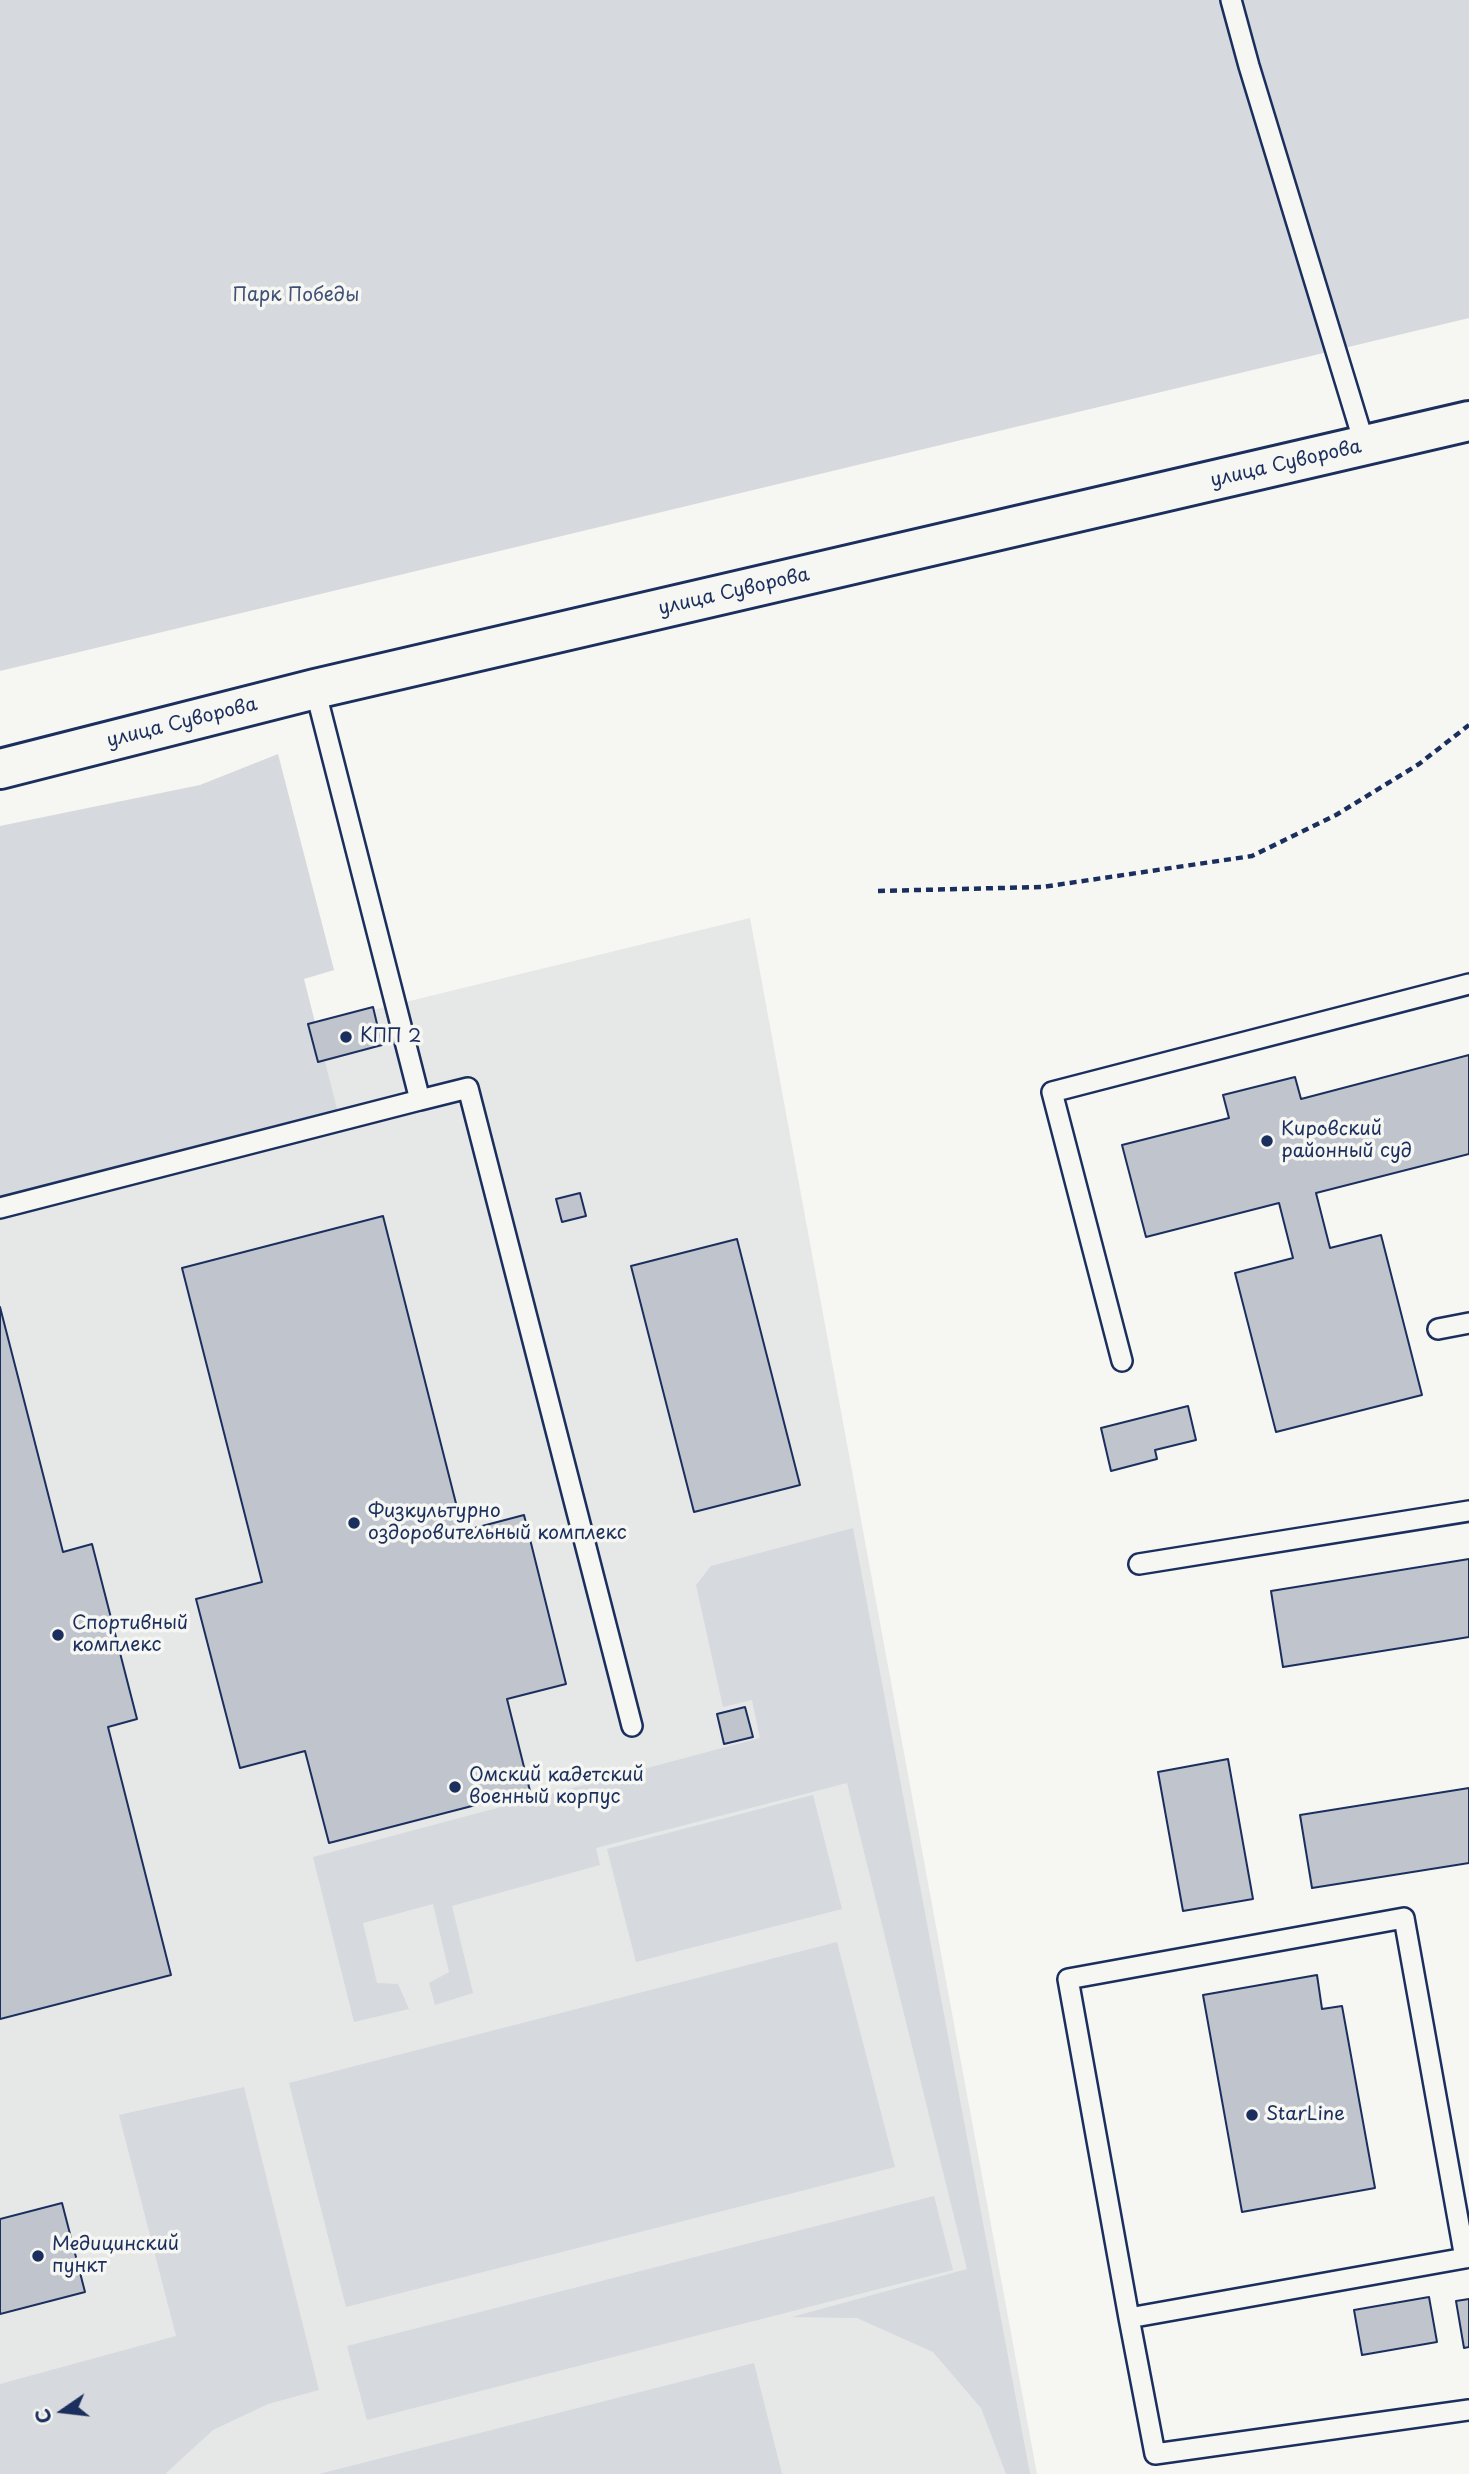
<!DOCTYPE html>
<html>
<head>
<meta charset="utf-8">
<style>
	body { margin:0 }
	#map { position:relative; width:1469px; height:2474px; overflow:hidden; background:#f6f6f2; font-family:"Playpen Sans",sans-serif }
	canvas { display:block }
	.north { position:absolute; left:28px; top:2376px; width:70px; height:70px; -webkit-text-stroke:5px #f6f6f2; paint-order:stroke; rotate:256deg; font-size:19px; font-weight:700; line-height:28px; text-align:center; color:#1b2f5e }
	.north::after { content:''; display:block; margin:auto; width:24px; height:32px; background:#1b2f5e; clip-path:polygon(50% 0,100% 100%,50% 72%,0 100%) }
</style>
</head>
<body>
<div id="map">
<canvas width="1469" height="2474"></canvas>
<div class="north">С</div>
</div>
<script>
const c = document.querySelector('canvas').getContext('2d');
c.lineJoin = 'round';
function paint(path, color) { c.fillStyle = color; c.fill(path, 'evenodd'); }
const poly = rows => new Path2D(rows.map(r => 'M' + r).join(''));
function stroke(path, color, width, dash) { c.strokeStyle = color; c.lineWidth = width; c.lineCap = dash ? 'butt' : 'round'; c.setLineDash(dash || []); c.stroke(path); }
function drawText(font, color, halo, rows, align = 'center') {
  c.font = font + ' "Playpen Sans",sans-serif'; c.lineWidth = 7; c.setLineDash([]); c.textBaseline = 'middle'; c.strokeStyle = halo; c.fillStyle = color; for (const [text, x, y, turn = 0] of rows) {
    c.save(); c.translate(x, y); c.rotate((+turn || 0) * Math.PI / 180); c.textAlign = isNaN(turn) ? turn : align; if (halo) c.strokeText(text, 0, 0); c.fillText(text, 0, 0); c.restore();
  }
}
const built = poly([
	[750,918,1037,2474,0,2474,0,1101]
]);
const green = poly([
	[0,0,1469,0,1469,318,0,671],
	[278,754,334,970,304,979,338,1113,0,1198,0,826,200,785],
	[853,1528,1030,2474,1006,2474,981,2408,933,2352,857,2318,792,2317,967,2269,847,1783,596,1848,600,1865,452,1906,473,1993,435,2005,429,1983,449,1972,433,1904,363,1923,377,1983,398,1984,409,2009,354,2022,313,1857,760,1738,752,1700,723,1707,696,1585,711,1566],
	[813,1795,842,1909,636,1962,607,1849],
	[837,1942,895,2167,346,2307,289,2083],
	[244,2087,319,2390,268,2404,213,2430,165,2474,0,2474,0,2384,176,2336,119,2115],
	[934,2196,953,2270,367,2420,347,2346],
	[754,2363,782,2474,319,2474]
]);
const building = poly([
	[373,1007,382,1045,318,1062,308,1024,373,1007],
	[1469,1055,1469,1154,1316,1193,1330,1248,1381,1235,1422,1395,1276,1432,1235,1273,1293,1258,1279,1203,1146,1237,1122,1145,1229,1118,1223,1095,1295,1077,1301,1099,1469,1055],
	[580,1193,586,1216,562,1222,556,1199,580,1193],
	[383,1216,463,1531,524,1515,566,1684,507,1699,530,1791,329,1843,305,1751,240,1768,196,1599,262,1582,182,1268,383,1216],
	[737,1239,800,1485,694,1512,631,1266,737,1239],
	[0,1307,63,1552,92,1544,137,1719,108,1727,171,1975,0,2019,0,1307],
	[1188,1406,1196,1440,1155,1450,1157,1459,1111,1471,1101,1428,1188,1406],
	[1469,1559,1469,1637,1283,1667,1271,1591,1469,1559],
	[745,1707,753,1737,724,1744,717,1714,745,1707],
	[1228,1759,1253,1899,1183,1911,1158,1772,1228,1759],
	[1469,1788,1469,1863,1312,1888,1300,1815,1469,1788],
	[1317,1975,1322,2009,1342,2006,1375,2188,1242,2212,1203,1995,1317,1975],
	[62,2203,85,2292,0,2314,0,2219,62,2203],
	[1429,2297,1437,2342,1362,2355,1354,2310,1429,2297],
	[1469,2299,1469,2347,1464,2348,1456,2301,1469,2299]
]);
const path = poly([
	[878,891,1042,887,1252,856,1336,815,1419,764,1469,725]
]);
const service = poly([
	[1231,0,1249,66,1365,446],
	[315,689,420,1100,468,1088,632,1726],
	[0,1208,420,1100],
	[1438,1329,1469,1323],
	[1122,1361,1052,1092,1469,984],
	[1139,1564,1469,1511],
	[1129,2318,1465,2258,1404,1918,1068,1979,1129,2318,1155,2454,1469,2410]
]);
const primary = poly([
	[0,769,315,689,1469,421]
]);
const markers = [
	[346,1037,7,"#1b2f5e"],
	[1267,1141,7,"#1b2f5e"],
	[354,1523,7,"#1b2f5e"],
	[58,1635,7,"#1b2f5e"],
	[455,1787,7,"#1b2f5e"],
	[1252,2115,7,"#1b2f5e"],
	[38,2256,7,"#1b2f5e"]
];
const parkNames = [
	["Парк Победы",296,296]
];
const streetNames = [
	["улица Суворова",1286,464,-13],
	["улица Суворова",734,592,-13],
	["улица Суворова",182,723,-14]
];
const poiNames = [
	["КПП 2",360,1037],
	["Кировский",1281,1130],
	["районный суд",1281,1152],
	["Физкультурно",368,1512],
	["оздоровительный комплекс",368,1534],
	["Спортивный",72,1624],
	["комплекс",72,1646],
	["Омский кадетский",469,1776],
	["военный корпус",469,1798],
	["StarLine",1266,2115],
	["Медицинский",52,2245],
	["пункт",52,2267]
];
paint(built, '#e6e7e7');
paint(green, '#d6d9dd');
paint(building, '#c0c4cd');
stroke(building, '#1b2f5e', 2);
stroke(service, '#1b2f5e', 24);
stroke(primary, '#1b2f5e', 44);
stroke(path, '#1b2f5e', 4.5, [7, 5]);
stroke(service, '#f6f6f2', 19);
stroke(primary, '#f6f6f2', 38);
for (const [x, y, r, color] of markers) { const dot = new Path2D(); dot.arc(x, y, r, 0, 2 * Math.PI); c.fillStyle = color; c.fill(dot); stroke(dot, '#f6f6f2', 2.5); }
drawText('19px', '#405177', '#f6f6f2', parkNames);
drawText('19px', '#1b2f5e', '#f6f6f2', streetNames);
drawText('19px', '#1b2f5e', '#f6f6f2', poiNames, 'left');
</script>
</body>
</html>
